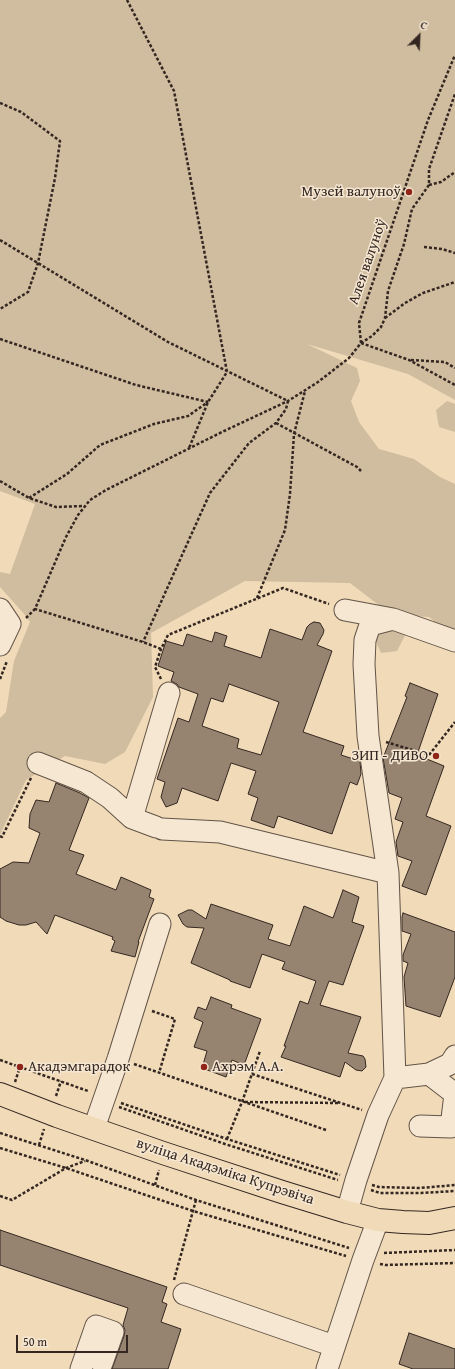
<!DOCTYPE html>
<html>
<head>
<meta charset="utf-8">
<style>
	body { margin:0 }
	#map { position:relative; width:455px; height:1369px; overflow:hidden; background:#f0dab8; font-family:"Gentium Book Plus",serif }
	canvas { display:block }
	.north { position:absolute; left:399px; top:16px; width:40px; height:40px; -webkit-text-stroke:3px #f5e7d1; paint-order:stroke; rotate:24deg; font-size:11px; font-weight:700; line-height:16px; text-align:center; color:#342722 }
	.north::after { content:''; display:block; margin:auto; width:14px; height:18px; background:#342722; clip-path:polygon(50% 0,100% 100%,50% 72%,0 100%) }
	.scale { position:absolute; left:16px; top:1335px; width:112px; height:18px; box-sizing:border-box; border:2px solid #342722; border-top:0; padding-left:5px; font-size:12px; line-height:14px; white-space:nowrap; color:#342722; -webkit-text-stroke:3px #f5e7d1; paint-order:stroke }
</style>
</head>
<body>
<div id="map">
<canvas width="455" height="1369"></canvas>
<div class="north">С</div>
<div class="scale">50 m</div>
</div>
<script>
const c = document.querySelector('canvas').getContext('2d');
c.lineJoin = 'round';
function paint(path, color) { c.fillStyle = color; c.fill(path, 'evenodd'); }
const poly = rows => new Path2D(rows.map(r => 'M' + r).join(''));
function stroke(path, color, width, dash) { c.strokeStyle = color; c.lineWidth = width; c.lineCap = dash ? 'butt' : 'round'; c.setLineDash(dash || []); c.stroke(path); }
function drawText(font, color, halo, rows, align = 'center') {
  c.font = font + ' "Gentium Book Plus",serif'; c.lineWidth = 3; c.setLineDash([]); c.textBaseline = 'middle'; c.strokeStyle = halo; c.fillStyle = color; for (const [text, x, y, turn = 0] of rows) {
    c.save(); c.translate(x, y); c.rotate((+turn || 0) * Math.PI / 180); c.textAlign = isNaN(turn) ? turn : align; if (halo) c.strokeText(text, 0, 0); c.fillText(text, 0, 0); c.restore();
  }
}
const green = poly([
	[0,0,455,0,455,400,408,374,307,344,357,368,360,381,351,401,359,422,379,449,414,459,440,477,455,484,455,643,446,631,429,617,415,616,397,651,381,653,372,632,380,606,350,583,245,581,151,633,153,697,125,752,105,764,65,756,26,780,0,835,0,718,6,712,14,661,30,622,25,615,0,587,0,572,10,574,35,504,0,491],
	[447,401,455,404,455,432,439,427,436,410]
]);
const building = poly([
	[314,622,320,623,324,630,323,634,317,645,332,651,303,732,344,746,341,755,360,761,361,774,357,785,350,782,332,834,278,816,274,828,251,820,258,798,248,794,256,771,231,763,218,801,182,788,177,803,166,807,161,797,165,782,157,779,178,718,189,722,198,694,179,687,177,684,171,681,174,672,158,666,166,641,183,646,187,634,212,642,215,632,227,636,224,646,261,658,270,629,302,640,307,627,310,624,314,622],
	[229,684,279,702,261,755,237,748,239,739,202,726,211,698,223,702,229,684],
	[410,683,438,694,417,755,444,766,426,816,451,826,426,895,402,886,412,861,398,856,396,842,403,822,395,819,402,798,389,793,383,758,407,697,405,696,410,683],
	[56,783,80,793,89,798,69,850,84,855,76,874,116,890,121,877,151,890,149,897,154,899,138,942,139,942,135,957,111,951,115,941,112,939,113,937,55,915,47,934,36,922,26,925,19,925,6,921,0,917,0,869,13,862,29,863,40,833,29,828,30,814,36,800,49,802,56,783],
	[343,890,359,897,352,922,364,926,343,985,329,981,320,1005,361,1017,348,1053,363,1056,365,1059,366,1067,362,1071,356,1070,345,1062,340,1077,281,1057,286,1046,284,1046,300,1001,308,1004,316,981,282,969,285,962,262,954,250,988,230,981,230,980,191,963,204,928,187,927,183,924,178,915,188,910,192,910,206,919,211,904,273,925,268,939,290,946,304,906,333,918,343,890],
	[403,913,455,932,455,977,440,1017,406,1006,404,977,408,963,403,961,403,955,411,934,402,931,402,917,403,913],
	[211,997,232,1005,231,1008,261,1019,244,1065,232,1060,226,1077,202,1068,207,1051,194,1047,203,1022,194,1018,198,1007,206,1010,211,997],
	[0,1230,167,1287,162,1302,167,1304,161,1322,181,1329,168,1369,112,1369,124,1336,125,1330,123,1325,128,1308,0,1265,0,1230],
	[409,1333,455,1349,455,1369,413,1369,399,1364,409,1333]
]);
const path = poly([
	[127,0,174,91,227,372,208,402,189,448],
	[0,103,21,112,60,141,55,178,38,263,28,292,0,309],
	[429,185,441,182,455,172],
	[0,240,168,342,288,401,286,409,276,423,249,443,210,493,143,642],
	[424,247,442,249,455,253],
	[385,318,405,303,423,293,455,282],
	[0,339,136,385,208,402],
	[361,343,359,323,428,120,455,55],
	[361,343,409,360,455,385],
	[411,360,445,362,455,368],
	[276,423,357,467,361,471],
	[0,481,29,498,56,507,84,506],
	[29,498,67,474,100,445,154,424,188,416,208,402],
	[257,598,285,530,290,494,294,434,305,391],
	[26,618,35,609],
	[161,649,143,642,35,609,66,537,78,515,90,500,106,490,224,431,288,401,318,382,349,358,361,343,372,336,381,327,385,318,388,291,404,244,412,209,429,185,429,169,455,94],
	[0,679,7,661],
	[161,679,155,667,161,649,168,635,283,588,329,604],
	[386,742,429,755,455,722],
	[0,836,2,837,31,778],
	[152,1011,175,1019,159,1073],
	[0,1060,88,1091],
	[134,1064,326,1130],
	[252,1074,362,1110],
	[15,1082,20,1067],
	[56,1096,61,1081],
	[245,1102,338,1103],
	[121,1103,227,1139,340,1175],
	[119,1107,225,1144,338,1180],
	[0,1133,85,1160,196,1200,349,1248],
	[227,1139,242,1102,260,1051],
	[39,1145,44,1129],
	[0,1148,66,1168,193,1211,346,1256],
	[155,1185,159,1170],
	[372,1185,379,1187,420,1188,455,1185],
	[371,1190,380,1193,421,1193,455,1191],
	[0,1196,12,1200,66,1168,85,1161],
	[384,1253,455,1250],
	[380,1264,385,1265,455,1263],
	[174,1280,196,1200]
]);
const minor = poly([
	[0,609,10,624,0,645],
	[345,610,393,619,455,641],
	[393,619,370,625,365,640,364,664,368,736,388,873,395,1078],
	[38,763,86,782,110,798,132,818,156,827],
	[132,818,169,693],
	[162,829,220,832,388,873],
	[429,1074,450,1064,455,1056],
	[94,1128,118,1059,160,924],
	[347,1212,356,1180,378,1115,395,1078,429,1074,455,1094,451,1127,420,1126],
	[184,1294,334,1346],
	[81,1369,96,1326,113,1332,102,1363],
	[327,1369,363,1260,378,1220]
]);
const major = poly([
	[0,1094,57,1116,163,1153,282,1192,347,1212,378,1220,403,1222,429,1223,455,1218]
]);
const markers = [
	[409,192,4,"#8f2418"],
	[436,756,4,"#8f2418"],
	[20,1067,4,"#8f2418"],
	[204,1067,4,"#8f2418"]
];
const poiNames = [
	["Музей валуноў",401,192],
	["ЗИП - ДИВО",428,756],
	["Акадэмгарадок",28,1067,"left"],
	["Ахрэм А.А.",212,1067,"left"]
];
const streetNames = [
	["Алея валуноў",368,262,-71],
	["вуліца Акадэміка Купрэвіча",225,1172,18]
];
paint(green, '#d0bc9e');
paint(building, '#968470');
stroke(building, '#342722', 1);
stroke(minor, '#635448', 23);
stroke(major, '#342722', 24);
stroke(path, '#342722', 2.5, [3, 2]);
stroke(minor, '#f5e7d1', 21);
stroke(major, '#f0dab8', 22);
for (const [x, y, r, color] of markers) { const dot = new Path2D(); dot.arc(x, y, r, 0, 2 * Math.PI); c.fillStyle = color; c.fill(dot); stroke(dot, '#f5e7d1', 1.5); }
drawText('15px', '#342722', '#f5e7d1', poiNames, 'right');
drawText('15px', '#342722', '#f5e7d1', streetNames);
</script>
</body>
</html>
